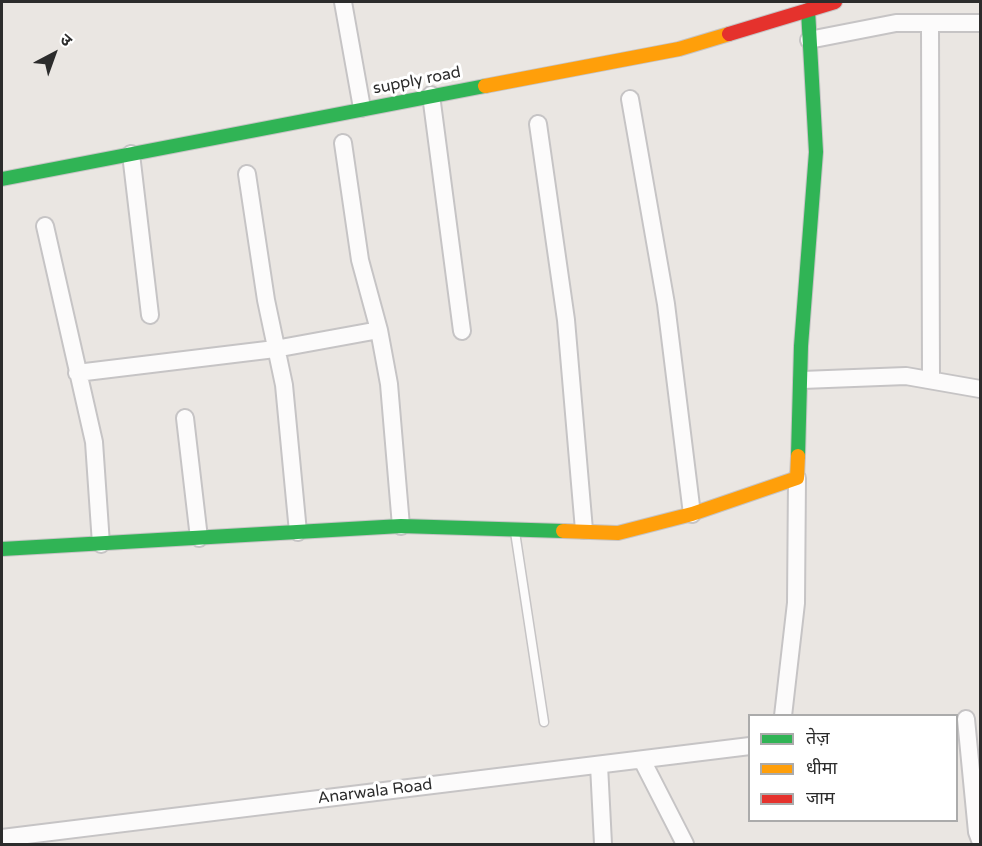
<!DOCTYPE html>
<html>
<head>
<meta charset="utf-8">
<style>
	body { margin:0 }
	#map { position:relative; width:982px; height:846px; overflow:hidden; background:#eae6e2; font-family:"Varela Round","Noto Sans Devanagari",sans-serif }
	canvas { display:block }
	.frame { position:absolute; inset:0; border:3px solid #2c2c2c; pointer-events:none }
	.legend { position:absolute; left:748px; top:714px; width:210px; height:108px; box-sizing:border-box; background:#fff; border:2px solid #ababab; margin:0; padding:8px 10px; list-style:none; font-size:18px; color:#2c2c2c }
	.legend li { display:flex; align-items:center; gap:12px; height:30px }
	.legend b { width:30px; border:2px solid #ababab }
	.north { position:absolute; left:24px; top:24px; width:60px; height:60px; -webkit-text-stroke:4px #fff; paint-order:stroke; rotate:41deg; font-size:16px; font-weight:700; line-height:24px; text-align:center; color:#2c2c2c }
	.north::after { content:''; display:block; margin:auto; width:21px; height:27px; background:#2c2c2c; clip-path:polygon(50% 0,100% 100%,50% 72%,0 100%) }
</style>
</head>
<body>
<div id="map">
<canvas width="982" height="846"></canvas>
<div class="frame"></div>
<ul class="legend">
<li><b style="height:8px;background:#30b455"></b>तेज़</li>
<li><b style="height:8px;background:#ff9f0a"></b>धीमा</li>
<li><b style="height:8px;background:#e5322d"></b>जाम</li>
</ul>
<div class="north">उ</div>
</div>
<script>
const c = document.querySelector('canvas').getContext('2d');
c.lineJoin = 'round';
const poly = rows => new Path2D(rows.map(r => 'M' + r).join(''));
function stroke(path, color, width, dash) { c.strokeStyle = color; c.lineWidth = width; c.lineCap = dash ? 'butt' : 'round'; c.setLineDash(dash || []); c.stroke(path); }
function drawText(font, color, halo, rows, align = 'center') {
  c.font = font + ' "Varela Round",sans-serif'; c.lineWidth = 6; c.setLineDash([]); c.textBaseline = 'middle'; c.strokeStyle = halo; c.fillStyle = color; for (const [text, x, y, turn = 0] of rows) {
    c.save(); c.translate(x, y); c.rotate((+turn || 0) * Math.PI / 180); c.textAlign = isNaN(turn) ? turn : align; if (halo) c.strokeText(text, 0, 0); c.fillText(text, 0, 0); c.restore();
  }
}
const lane = poly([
	[515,532,544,722]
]);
const street = poly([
	[343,2,362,108],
	[930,25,931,380],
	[809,40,896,23,980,23],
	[431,95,462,331],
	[630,99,666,304,692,514],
	[538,124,566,320,584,530],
	[343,143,360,260,379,330,389,384,401,526],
	[131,154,150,315],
	[247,174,266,300,284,385,298,532],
	[45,226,94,442,101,544],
	[77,373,275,349,379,330],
	[802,380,906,376,980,389],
	[185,418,199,538],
	[783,716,796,603,797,478],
	[966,719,977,832,980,840],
	[642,760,685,844],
	[599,765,603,844],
	[2,838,750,746]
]);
const fast = poly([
	[2,179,485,86],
	[798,456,801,346,816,152,808,10],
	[2,549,401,526,563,531]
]);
const slow = poly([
	[485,86,679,49,729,34],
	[563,531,618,533,692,514,797,478,798,456]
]);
const jam = poly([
	[729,34,835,2]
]);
const streetNames = [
	["supply road",417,81,-11],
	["Anarwala Road",375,792,-7]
];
stroke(lane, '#c6c4c5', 11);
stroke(street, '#c6c4c5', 20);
stroke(fast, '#c6c4c5', 16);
stroke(slow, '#c6c4c5', 16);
stroke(jam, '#c6c4c5', 16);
stroke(lane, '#fcfbfb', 8);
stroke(street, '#fcfbfb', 16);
stroke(fast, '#30b455', 14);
stroke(slow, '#ff9f0a', 14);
stroke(jam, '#e5322d', 14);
drawText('16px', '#2c2c2c', '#fff', streetNames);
</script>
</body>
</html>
